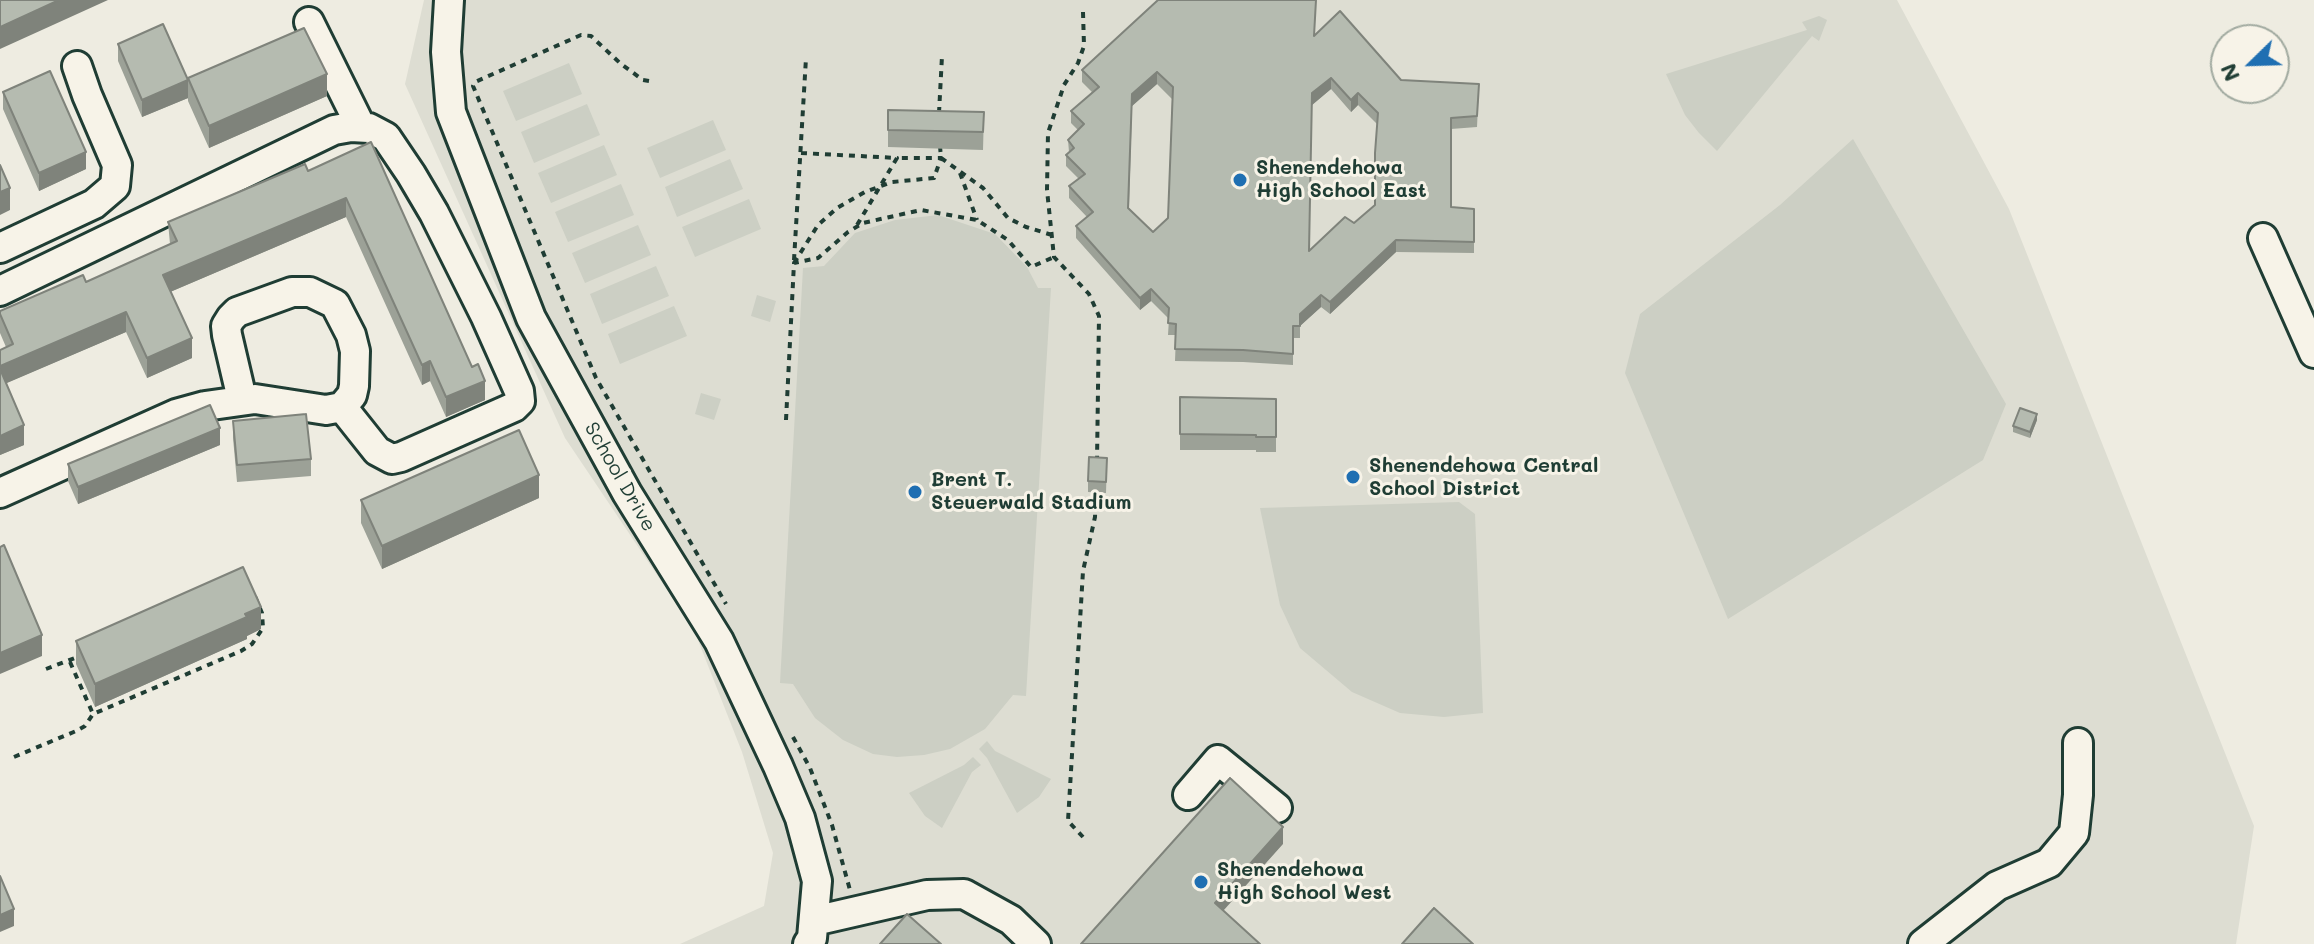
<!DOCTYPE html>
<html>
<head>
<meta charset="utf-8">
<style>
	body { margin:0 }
	#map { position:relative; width:2314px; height:944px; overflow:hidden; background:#eeece1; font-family:Mali,sans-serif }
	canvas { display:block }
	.north { position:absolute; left:2210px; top:24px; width:80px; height:80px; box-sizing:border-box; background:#f7f3e8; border:2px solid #a1aaa0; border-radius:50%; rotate:247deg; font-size:22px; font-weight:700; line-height:32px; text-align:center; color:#1f3d34 }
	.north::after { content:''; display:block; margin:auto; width:28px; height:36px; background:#1f6fb2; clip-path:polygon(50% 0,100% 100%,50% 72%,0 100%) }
</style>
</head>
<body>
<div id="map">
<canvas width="2314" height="944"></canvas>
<div class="north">N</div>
</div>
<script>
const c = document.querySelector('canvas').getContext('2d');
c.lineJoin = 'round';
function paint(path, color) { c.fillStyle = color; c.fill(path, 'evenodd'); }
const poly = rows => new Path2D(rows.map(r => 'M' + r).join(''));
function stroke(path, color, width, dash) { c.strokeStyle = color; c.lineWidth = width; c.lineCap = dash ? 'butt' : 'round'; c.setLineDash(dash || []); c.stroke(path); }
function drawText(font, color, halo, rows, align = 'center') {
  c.font = font + ' Mali,sans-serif'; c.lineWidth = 6; c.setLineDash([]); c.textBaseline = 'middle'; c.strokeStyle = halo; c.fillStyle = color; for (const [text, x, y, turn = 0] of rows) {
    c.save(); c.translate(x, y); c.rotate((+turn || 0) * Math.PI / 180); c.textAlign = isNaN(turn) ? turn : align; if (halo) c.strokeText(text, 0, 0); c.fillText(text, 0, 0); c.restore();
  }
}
const built = poly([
	[424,0,1897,0,2009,209,2254,826,2236,944,680,944,764,906,773,853,742,752,694,630,565,438,405,84]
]);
const green = poly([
	[1819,16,1827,20,1819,41,1812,36,1717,151,1699,133,1685,115,1666,74,1807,30,1802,22],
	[569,63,582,94,516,121,503,91],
	[587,104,600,135,534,163,521,132],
	[713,120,726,150,660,178,647,148],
	[1853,139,2006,404,1983,460,1728,619,1625,373,1640,314,1780,205],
	[604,145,617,175,551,203,538,173],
	[730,159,743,189,677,217,665,187],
	[621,184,634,215,568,242,555,212],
	[749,199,761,229,695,257,682,227],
	[938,215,995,234,1027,267,1038,288,1051,288,1026,696,1013,695,985,729,950,749,924,755,897,757,873,754,843,740,815,718,793,684,780,683,803,268,824,266,855,233,895,220],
	[638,225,651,255,585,283,572,253],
	[656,266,669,296,602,324,590,294],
	[757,295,776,301,770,322,751,316],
	[674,306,687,336,620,364,608,334],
	[701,393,721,399,714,420,695,414],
	[1459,502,1475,514,1483,713,1444,717,1400,713,1352,692,1300,648,1280,605,1260,508],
	[987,741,995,751,1051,779,1039,797,1017,813,987,758,979,749],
	[973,757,981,765,972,772,942,828,925,816,909,793,964,765]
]);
const path = poly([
	[1083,12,1084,46,1078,63,1064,85,1048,133,1047,190,1054,257,1089,294,1099,316,1097,462],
	[649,81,643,80,621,64,591,36,581,35,475,82,473,86,596,378,726,604],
	[939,113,942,56],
	[940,146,941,158,983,188,1008,218,1026,227,1052,235],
	[801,153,897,158,857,225],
	[960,173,977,220],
	[794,260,806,58],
	[794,263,818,225,837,208,865,192,892,182,934,178,941,158,897,158],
	[786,420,794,263,818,258,848,232,863,223,921,210,977,220,1008,240,1031,267,1054,257],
	[70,662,93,714],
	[46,669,80,656],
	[793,737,810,768,832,825,850,890],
	[14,757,76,731,85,726,93,714,241,651,252,644,263,628,262,613,254,594],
	[1083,837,1068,821,1083,571,1095,517,1096,490]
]);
const minor = poly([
	[449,0,446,52,451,112,531,318,627,493,719,641,778,766,800,818,817,881,812,938,808,944],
	[309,22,361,127],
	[2263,238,2314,353],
	[0,248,94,204,115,186,117,165,87,95,77,66],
	[0,291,334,130,351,127,369,128,386,137,411,174,434,213,486,317,519,391,520,401,514,407,401,457,392,459,377,451,342,407],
	[0,493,176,414,205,406,255,399,326,410,342,407,352,395,354,386,355,351,351,335,335,304,310,292,292,292,237,312,231,318,226,326,227,335,242,399],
	[1188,795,1218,760,1277,808],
	[814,921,927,895,964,894,1011,920,1036,944],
	[1923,944,1997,886,2049,863,2074,833,2078,795,2078,743]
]);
const wall = poly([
	[1315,35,1401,80,1479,84,1477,127,1451,129,1451,207,1474,209,1474,253,1396,252,1330,314,1321,307,1300,326,1300,338,1293,338,1293,365,1243,362,1175,361,1176,335,1168,335,1169,319,1151,301,1140,310,1076,238,1076,226,1087,217,1069,198,1069,186,1079,179,1066,166,1066,155,1069,152,1068,140,1078,130,1071,123,1071,111,1092,92,1082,82,1082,70],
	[1157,84,1172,99,1168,218,1153,232,1129,208,1132,106],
	[1331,89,1351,112,1358,105,1377,124,1375,205,1354,223,1309,250,1312,105],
	[118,44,188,98,142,117,118,61],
	[188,78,327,96,209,148,188,101],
	[3,92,86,169,39,191,3,109],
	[888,110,984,112,983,150,888,147],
	[371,142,485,400,446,417,430,381,422,385,346,217,170,292,192,358,147,378,126,332,6,383,24,445,0,455,0,350,6,347,0,333,0,311,86,282,170,244,168,222,308,171],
	[1180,397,1276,399,1276,452,1256,452,1256,450,1180,450],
	[2037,420,2030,438,2013,432,2013,426],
	[233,421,311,459,311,476,237,482,233,438],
	[220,445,78,504,68,481,68,464],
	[1107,458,1106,493,1088,492,1088,481],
	[539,498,382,569,361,523,361,500],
	[261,629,247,636,247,639,95,707,76,664,76,641]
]);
const shadedWall = poly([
	[59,0,108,0,0,49,0,27],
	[1157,72,1157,84,1132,106,1132,94],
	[327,74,327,96,209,148,209,126],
	[1331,78,1331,89,1312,105,1312,93],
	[188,80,188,98,142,117,142,100],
	[1358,93,1358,105,1351,112,1351,100],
	[86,152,86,169,39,191,39,173],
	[10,188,10,210,0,215,0,192],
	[346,198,346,217,163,295,163,275],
	[1396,240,1396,252,1330,314,1330,302],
	[1151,289,1151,301,1140,310,1140,298],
	[1321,295,1321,307,1300,326,1300,314],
	[126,312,126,332,0,386,0,366],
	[192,338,192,358,147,378,147,358],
	[430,361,430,381,422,385,422,365],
	[485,381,485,400,446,417,446,397],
	[2037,414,2037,420,2030,438,2030,432],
	[24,425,24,445,0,455,0,436],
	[220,428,220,445,78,504,78,487],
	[539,475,539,498,382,569,382,546],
	[261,607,261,629,247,636,247,639,95,707,95,684],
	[42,635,42,656,0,674,0,653],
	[1283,827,1283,844,1215,920,1215,903],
	[14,909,14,926,0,932,0,915]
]);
const building = poly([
	[0,0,59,0,0,27,0,0],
	[1158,0,1316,0,1314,36,1340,11,1401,80,1479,84,1477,116,1451,118,1451,207,1474,209,1474,242,1396,240,1330,302,1321,295,1300,314,1300,326,1293,326,1293,354,1243,350,1175,349,1176,324,1168,323,1169,308,1151,289,1140,298,1076,226,1093,212,1069,186,1085,174,1066,155,1074,148,1068,140,1084,124,1071,111,1099,87,1082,70,1158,0],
	[1157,72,1173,87,1168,218,1153,232,1128,208,1132,94,1157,72],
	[1331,78,1351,100,1358,93,1378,113,1375,153,1375,205,1354,223,1345,217,1309,251,1312,93,1331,78],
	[163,24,188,80,142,100,118,44,163,24],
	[304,28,327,74,209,126,188,78,304,28],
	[50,71,86,152,39,173,3,92,50,71],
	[888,110,984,112,983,132,888,130,888,110],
	[371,142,472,367,478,364,485,381,446,397,430,361,422,365,346,198,163,275,192,338,147,358,126,312,0,366,0,350,13,344,0,314,0,311,83,275,86,282,177,241,168,222,305,164,308,171,371,142],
	[0,165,10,188,0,192,0,165],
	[0,369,24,425,0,436,0,369],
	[1180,397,1276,399,1276,437,1256,437,1256,435,1180,434,1180,397],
	[210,405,220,428,78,487,68,464,210,405],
	[2020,408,2037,414,2030,432,2013,426,2020,408],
	[306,414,311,459,237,465,233,421,306,414],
	[519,430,539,475,382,546,361,500,519,430],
	[1089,457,1107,458,1106,482,1088,481,1089,457],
	[4,545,42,635,0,653,0,547,4,545],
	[243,567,261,607,245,614,247,617,95,684,76,641,243,567],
	[1230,778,1283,827,1215,903,1260,944,1081,944,1230,778],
	[0,876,14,909,0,915,0,876],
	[1434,908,1473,944,1402,944,1434,908],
	[907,914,941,944,880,944,907,914]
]);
const markers = [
	[1240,180,8,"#1f6fb2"],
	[1353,477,8,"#1f6fb2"],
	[915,492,8,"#1f6fb2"],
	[1201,882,8,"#1f6fb2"]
];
const poiNames = [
	["Shenendehowa",1256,168],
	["High School East",1256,191],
	["Shenendehowa Central",1369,466],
	["School District",1369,489],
	["Brent T.",931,480],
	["Steuerwald Stadium",931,503],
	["Shenendehowa",1217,870],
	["High School West",1217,893]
];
const streetNames = [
	["School Drive",620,477,60]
];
paint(built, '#ddddd2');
paint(green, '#cccfc4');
stroke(minor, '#1f3d34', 34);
stroke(path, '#1f3d34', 4, [6, 6]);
stroke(minor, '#f7f3e8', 28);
paint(wall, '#9ca197');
paint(shadedWall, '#7f837b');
paint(building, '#b5bbb0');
stroke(building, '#7f837b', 2);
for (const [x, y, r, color] of markers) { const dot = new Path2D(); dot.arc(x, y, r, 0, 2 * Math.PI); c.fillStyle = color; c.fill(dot); stroke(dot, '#f7f3e8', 3); }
drawText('bold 20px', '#1f3d34', '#f7f3e8', poiNames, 'left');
drawText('20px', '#1f3d34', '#f7f3e8', streetNames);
</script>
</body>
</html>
